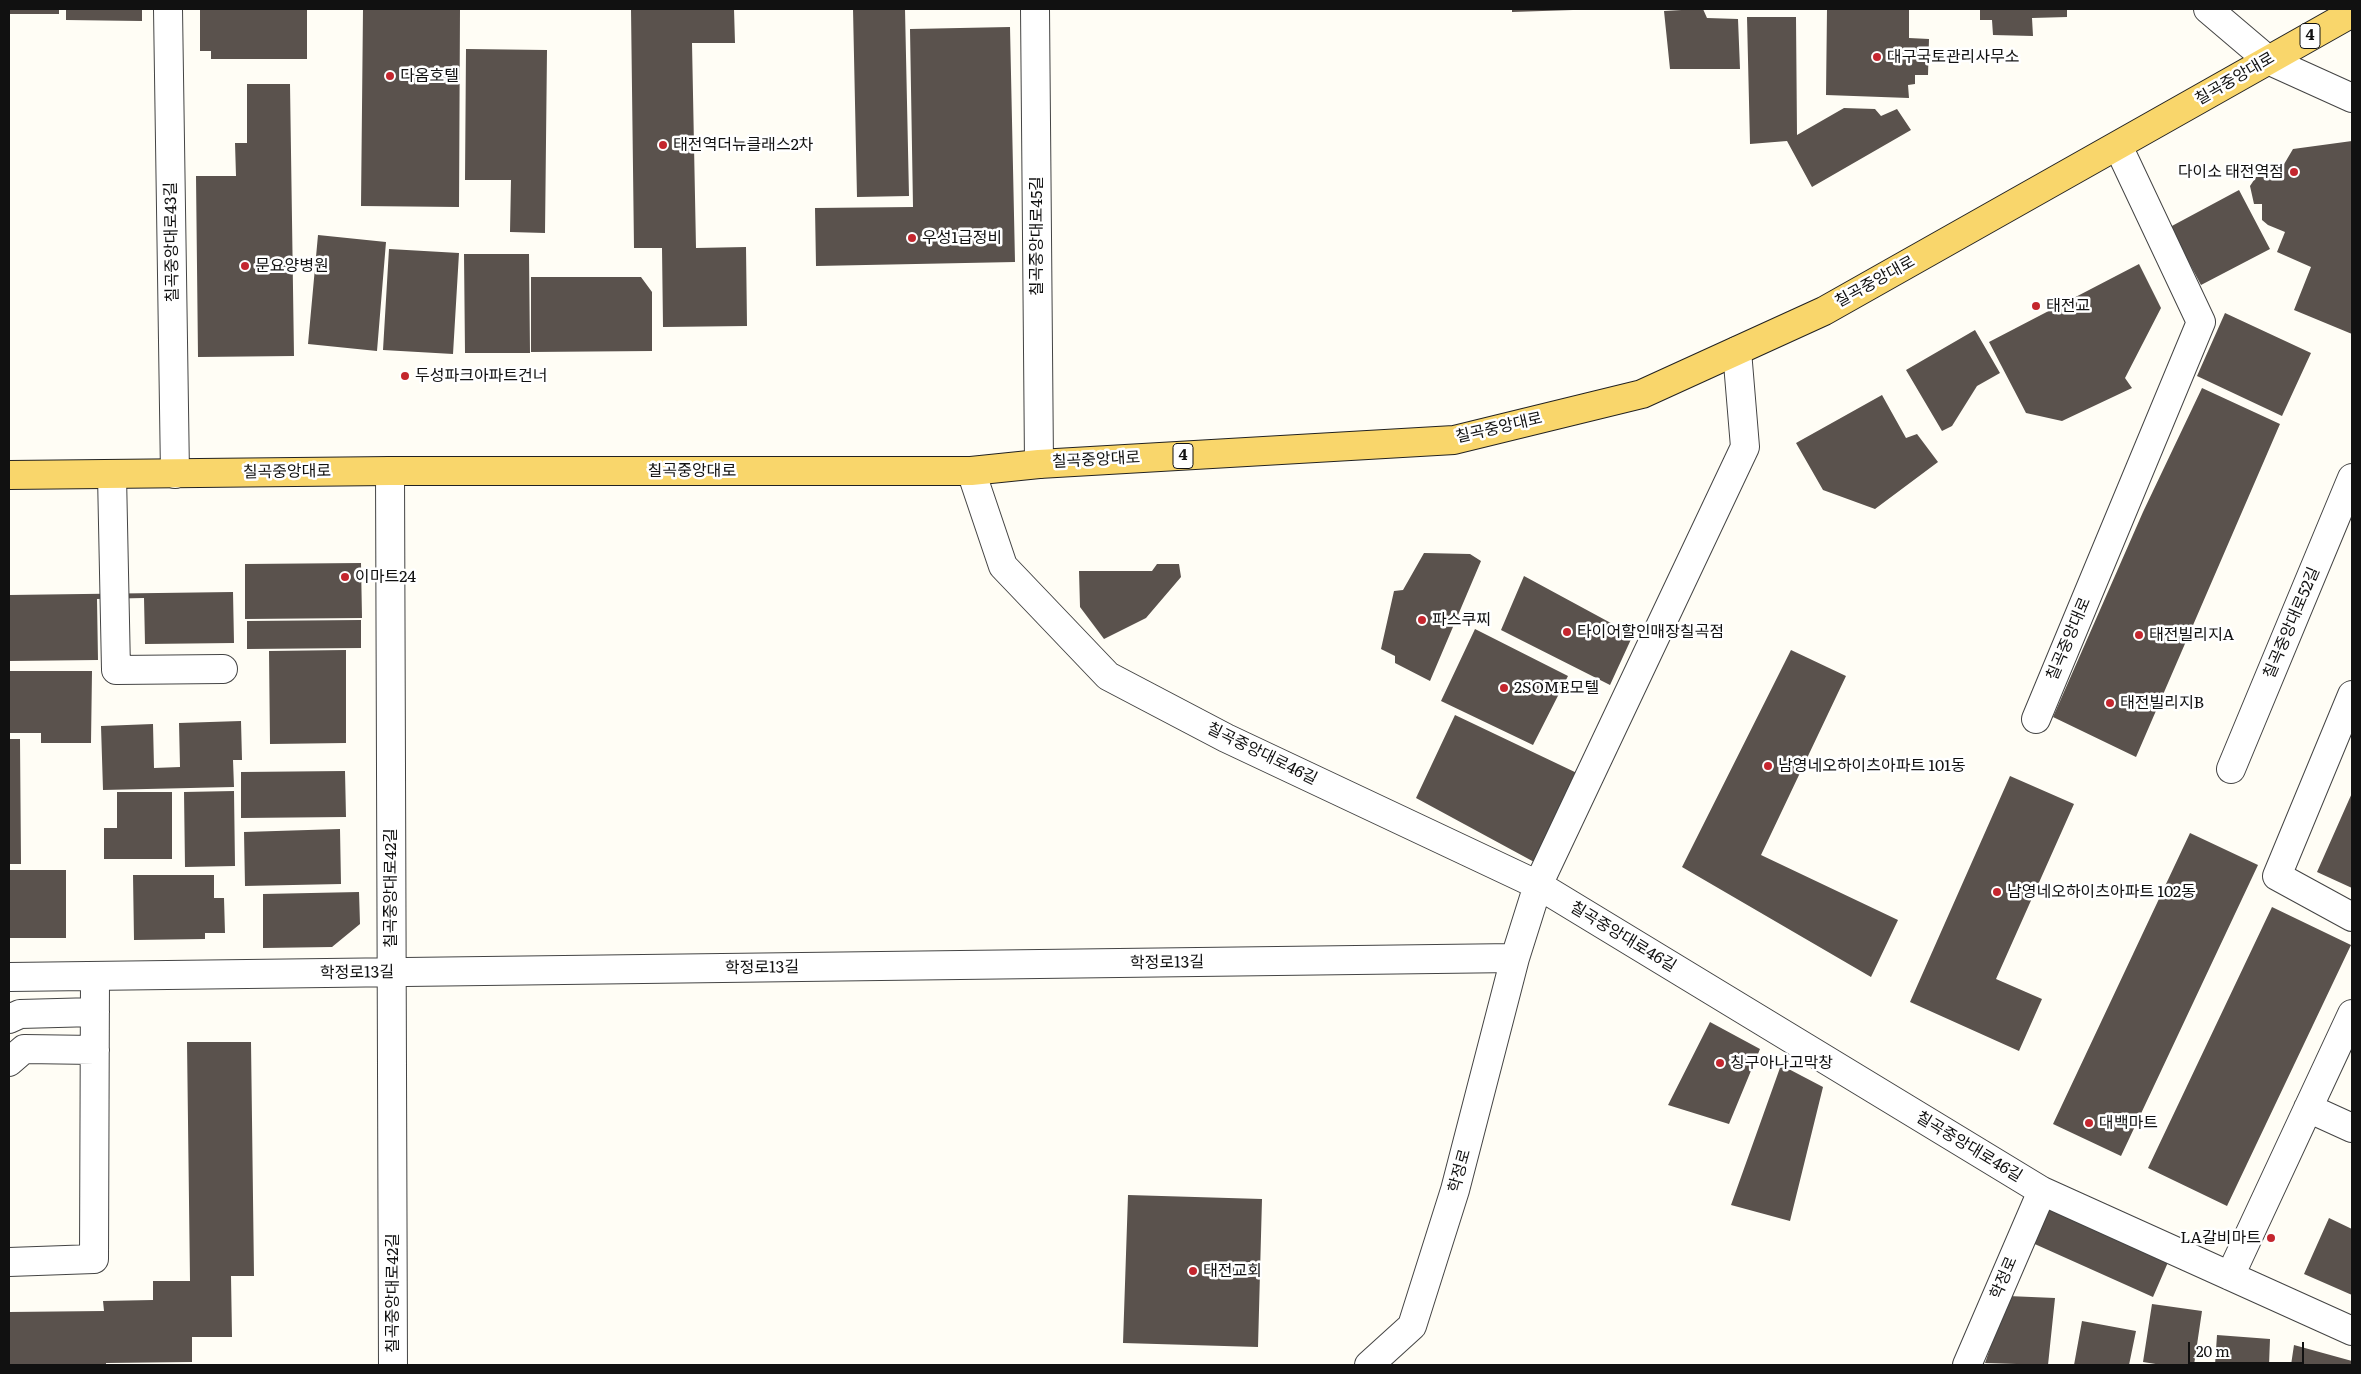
<!DOCTYPE html>
<html>
<head>
<meta charset="utf-8">
<style>
	body { margin:0 }
	#map { position:relative; width:2361px; height:1374px; overflow:hidden; background:#fffdf5; font-family:Literata,serif }
	canvas { display:block }
	.frame { position:absolute; inset:0; border:10px solid #111; pointer-events:none }
	.scale { position:absolute; left:2188px; top:1342px; width:116px; height:22px; box-sizing:border-box; border:2px solid #111; border-top:0; padding-left:6px; font-size:15px; line-height:18px; white-space:nowrap; color:#111; -webkit-text-stroke:4px #fff; paint-order:stroke }
</style>
</head>
<body>
<div id="map">
<canvas width="2361" height="1374"></canvas>
<div class="frame"></div>
<div class="scale">20 m</div>
</div>
<script>
const c = document.querySelector('canvas').getContext('2d');
c.lineJoin = 'round';
function paint(path, color) { c.fillStyle = color; c.fill(path, 'evenodd'); }
const poly = rows => new Path2D(rows.map(r => 'M' + r).join(''));
function stroke(path, color, width, dash) { c.strokeStyle = color; c.lineWidth = width; c.lineCap = dash ? 'butt' : 'round'; c.setLineDash(dash || []); c.stroke(path); }
function drawText(font, color, halo, rows, align = 'center') {
  c.font = font + ' Literata,"Noto Sans KR",serif'; c.lineWidth = 5; c.setLineDash([]); c.textBaseline = 'middle'; c.strokeStyle = halo; c.fillStyle = color; for (const [text, x, y, turn = 0] of rows) {
    c.save(); c.translate(x, y); c.rotate((+turn || 0) * Math.PI / 180); c.textAlign = isNaN(turn) ? turn : align; if (halo) c.strokeText(text, 0, 0); c.fillText(text, 0, 0); c.restore();
  }
}
const building = poly([
	[9,9,59,9,59,14,9,14],
	[66,9,142,9,142,21,66,20],
	[200,9,307,9,307,59,211,59,211,51,200,51],
	[363,9,460,9,459,207,361,206],
	[631,9,734,9,735,43,692,43,696,248,746,247,747,326,663,327,662,248,634,248],
	[853,9,905,9,909,196,857,197],
	[1512,9,1573,9,1573,10,1512,12],
	[1699,9,1703,9,1707,18,1738,19,1740,69,1670,69,1664,11],
	[1827,9,1909,9,1909,38,1929,39,1928,75,1915,75,1915,84,1908,85,1909,98,1826,95],
	[1980,9,2067,9,2067,17,2032,18,2033,36,1993,35,1992,20,1980,20],
	[1747,17,1796,17,1797,135,1844,108,1875,109,1881,116,1897,109,1911,130,1812,187,1787,141,1750,144],
	[1010,27,1015,262,816,266,815,208,913,207,910,29],
	[466,49,547,50,545,233,510,232,511,180,465,180],
	[247,84,290,84,294,356,198,357,196,176,236,176,235,143,247,143],
	[2352,141,2352,334,2294,310,2311,267,2277,252,2285,232,2268,225,2262,220,2262,204,2254,204,2250,186,2256,177,2270,177,2280,171,2293,149],
	[2239,190,2270,249,2201,285,2170,227],
	[318,235,386,242,377,351,308,344],
	[389,249,459,253,453,354,383,350],
	[464,254,529,254,530,353,465,353],
	[2139,264,2161,308,2125,378,2132,388,2062,421,2026,413,1989,342],
	[531,277,641,277,652,292,652,351,531,352],
	[2225,313,2311,353,2282,416,2197,376],
	[1975,330,2000,373,1977,386,1952,426,1942,431,1906,370],
	[2202,388,2280,424,2136,757,2053,717,2143,512],
	[1882,395,1906,438,1917,434,1938,462,1875,509,1823,490,1796,443],
	[1424,553,1470,554,1481,561,1430,681,1395,663,1395,656,1381,649,1394,591,1403,590],
	[361,563,362,618,245,619,245,564],
	[1157,564,1179,564,1181,577,1146,618,1104,639,1080,607,1079,571,1152,571],
	[1524,576,1633,635,1610,685,1501,630],
	[233,592,234,643,145,644,144,598,97,599,98,660,9,661,9,595],
	[361,620,361,648,247,649,247,621],
	[1475,629,1568,676,1533,745,1441,701],
	[346,650,346,743,270,744,269,651],
	[1791,650,1846,676,1761,855,1898,920,1871,977,1682,867],
	[9,671,92,671,91,743,41,743,41,733,9,733],
	[1455,715,1579,774,1536,863,1416,798],
	[241,721,242,760,233,760,234,787,103,790,101,726,153,724,154,768,180,767,179,723],
	[9,739,20,739,21,864,9,864],
	[345,771,346,817,241,818,241,772],
	[2010,776,2074,804,1996,979,2042,999,2019,1051,1910,1002],
	[234,791,235,866,185,867,184,792],
	[117,792,172,792,172,859,104,859,104,828,117,828],
	[2352,793,2352,888,2317,872],
	[340,829,341,884,245,886,244,832],
	[2190,833,2258,865,2121,1156,2053,1124],
	[9,870,66,870,66,938,9,938],
	[133,875,214,875,214,898,224,898,225,933,205,933,205,939,134,940],
	[359,892,360,924,332,947,263,948,263,894],
	[2272,907,2351,945,2227,1206,2148,1168],
	[1710,1022,1760,1049,1729,1124,1668,1105],
	[187,1042,251,1042,254,1276,231,1276,232,1337,192,1337,192,1362,106,1363,106,1365,9,1365,9,1312,104,1311,103,1301,153,1300,153,1281,190,1281],
	[1781,1065,1823,1087,1790,1221,1731,1205],
	[1128,1195,1262,1199,1258,1347,1123,1343],
	[2044,1204,2169,1260,2153,1297,2028,1241],
	[2329,1218,2352,1229,2352,1295,2304,1274],
	[2008,1296,2055,1298,2048,1365,1985,1363],
	[2152,1304,2202,1311,2194,1365,2162,1365,2143,1362],
	[2082,1321,2136,1331,2129,1365,2074,1365],
	[2217,1335,2270,1339,2269,1365,2215,1365],
	[2294,1345,2352,1361,2352,1365,2291,1365]
]);
const minor = poly([
	[168,9,175,474],
	[1035,9,1039,464],
	[2208,9,2268,60,2352,98],
	[390,471,393,1365],
	[971,471,1003,566,1108,676,1226,738,1538,885,2042,1191,2352,1331],
	[112,475,116,670,223,669],
	[2352,695,2277,876,2352,917],
	[2036,719,2201,322,2118,146],
	[2231,769,2352,478],
	[9,977,1515,958],
	[9,1019,20,1014,95,1012],
	[9,1062,24,1049,95,1050],
	[2308,1108,2352,1128],
	[9,1262,94,1259,95,976],
	[2230,1276,2352,1014],
	[1369,1365,1412,1326,1455,1190,1515,958,1538,885,1745,447,1737,351],
	[1967,1365,2042,1191]
]);
const major = poly([
	[9,475,390,471,971,471,1039,464,1454,440,1642,394,1824,311,2352,13]
]);
const markers = [
	[1877,57,5,"#c4262e"],
	[390,76,5,"#c4262e"],
	[663,145,5,"#c4262e"],
	[2294,172,5,"#c4262e"],
	[912,238,5,"#c4262e"],
	[245,266,5,"#c4262e"],
	[2036,306,5,"#c4262e"],
	[405,376,5,"#c4262e"],
	[345,577,5,"#c4262e"],
	[1422,620,5,"#c4262e"],
	[1567,632,5,"#c4262e"],
	[2139,635,5,"#c4262e"],
	[1504,688,5,"#c4262e"],
	[2110,703,5,"#c4262e"],
	[1768,766,5,"#c4262e"],
	[1997,892,5,"#c4262e"],
	[1720,1063,5,"#c4262e"],
	[2089,1123,5,"#c4262e"],
	[2271,1238,5,"#c4262e"],
	[1193,1271,5,"#c4262e"]
];
const shields = [
	[2310,36,20],
	[1183,456,20]
];
const shieldNames = [
	["4",2310,36],
	["4",1183,456]
];
const poiNames = [
	["대구국토관리사무소",1887,57],
	["다옴호텔",400,76],
	["태전역더뉴클래스2차",673,145],
	["다이소 태전역점",2284,172,"right"],
	["우성1급정비",922,238],
	["문요양병원",255,266],
	["태전교",2046,306],
	["두성파크아파트건너",415,376],
	["이마트24",355,577],
	["파스쿠찌",1432,620],
	["타이어할인매장칠곡점",1577,632],
	["태전빌리지A",2149,635],
	["2SOME모텔",1514,688],
	["태전빌리지B",2120,703],
	["남영네오하이츠아파트 101동",1778,766],
	["남영네오하이츠아파트 102동",2007,892],
	["칭구아나고막창",1730,1063],
	["대백마트",2099,1123],
	["LA갈비마트",2261,1238,"right"],
	["태전교회",1203,1271]
];
const streetNames = [
	["칠곡중앙대로",2235,79,-30],
	["칠곡중앙대로45길",1037,236,-90],
	["칠곡중앙대로43길",172,242,-91],
	["칠곡중앙대로",1875,282,-29],
	["칠곡중앙대로",1499,428,-13],
	["칠곡중앙대로",1096,460,-3],
	["칠곡중앙대로",692,471],
	["칠곡중앙대로",287,472,-1],
	["칠곡중앙대로52길",2292,623,-67],
	["칠곡중앙대로",2069,639,-67],
	["칠곡중앙대로46길",1262,754,26],
	["칠곡중앙대로42길",391,888,-90],
	["칠곡중앙대로46길",1623,937,31],
	["학정로13길",1167,963,-1],
	["학정로13길",762,968,-1],
	["학정로13길",357,973,-1],
	["칠곡중앙대로46길",1969,1147,31],
	["학정로",1460,1171,-75],
	["학정로",2004,1278,-67],
	["칠곡중앙대로42길",393,1293,-90]
];
paint(building, '#5a524d');
stroke(minor, '#444', 30);
stroke(major, '#222', 30);
stroke(minor, '#fff', 28);
stroke(major, '#f9d66b', 28);
for (const [x, y, r, color] of markers) { const dot = new Path2D(); dot.arc(x, y, r, 0, 2 * Math.PI); c.fillStyle = color; c.fill(dot); stroke(dot, '#fff', 2); }
for (const [x, y, w] of shields) { const box = new Path2D(); box.roundRect(x - w / 2, y - 12.5, w, 25, 4); c.fillStyle = '#fff'; c.fill(box); stroke(box, '#111', 1); }
drawText('bold 15px', '#111', null, shieldNames);
drawText('16px', '#111', '#fff', poiNames, 'left');
drawText('16px', '#111', '#fff', streetNames);
</script>
</body>
</html>
